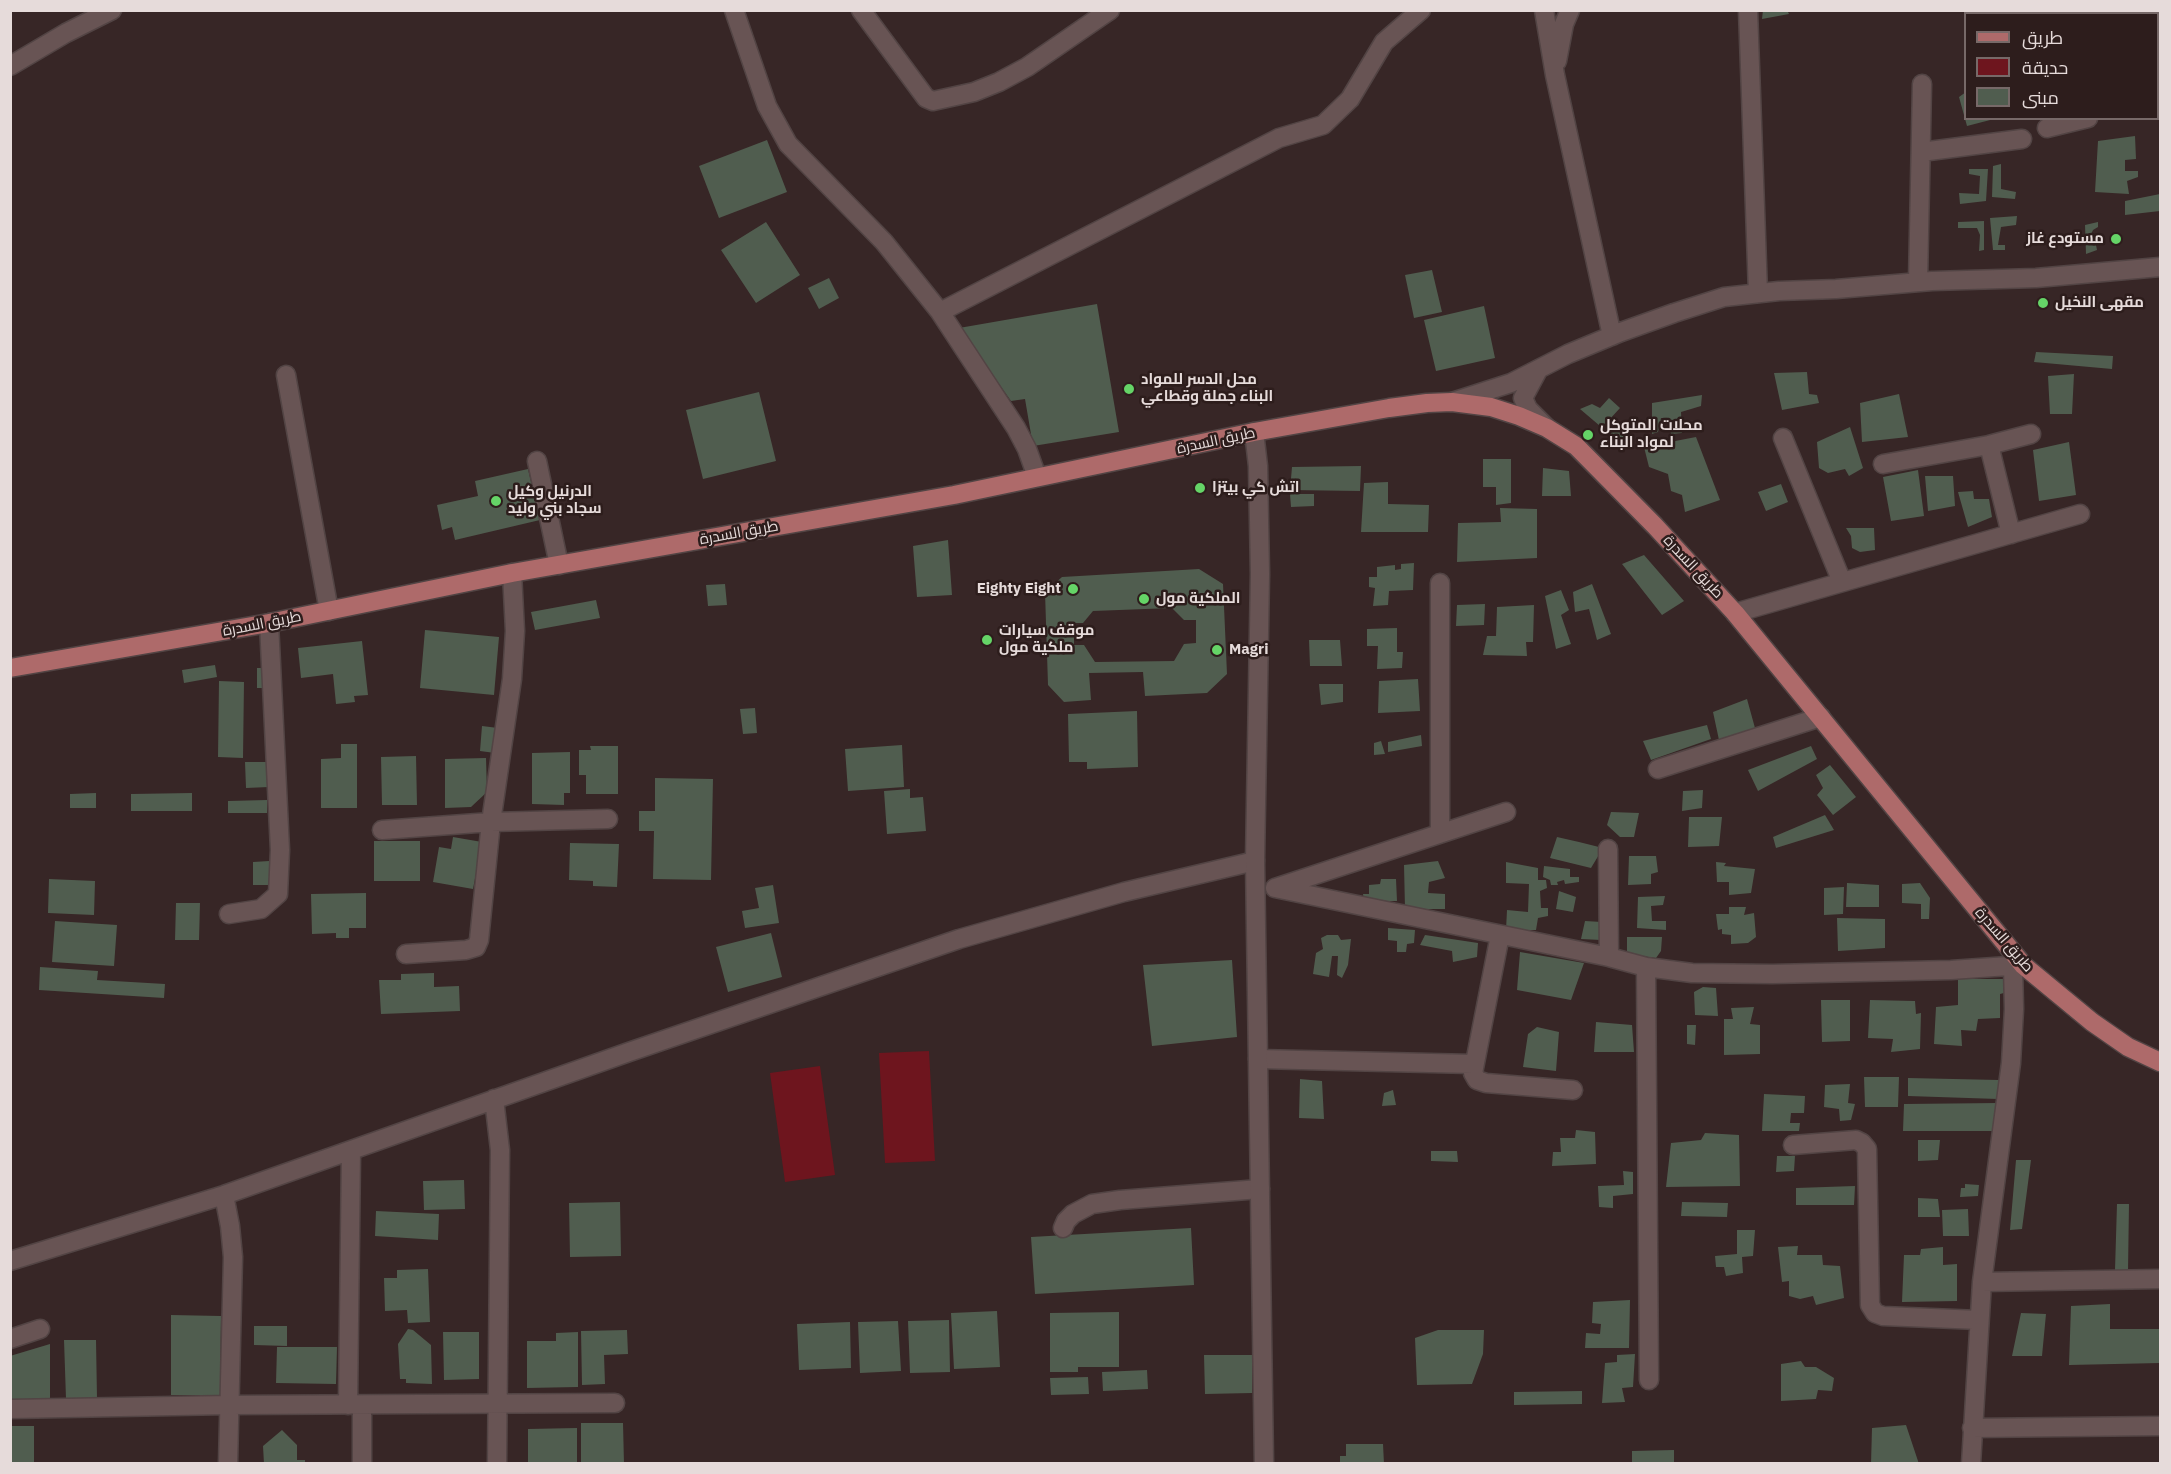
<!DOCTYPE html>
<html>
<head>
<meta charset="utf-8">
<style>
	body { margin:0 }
	#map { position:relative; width:2171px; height:1474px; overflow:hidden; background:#372626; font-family:"IBM Plex Sans",Cairo,sans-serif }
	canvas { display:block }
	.frame { position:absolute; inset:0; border:12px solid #e6dbda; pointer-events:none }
	.legend { position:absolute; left:1964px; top:12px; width:195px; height:108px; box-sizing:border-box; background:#2d1d1c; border:2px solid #776968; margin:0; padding:8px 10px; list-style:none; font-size:18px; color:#e6dbda }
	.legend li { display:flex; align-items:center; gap:12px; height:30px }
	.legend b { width:30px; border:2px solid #776968 }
</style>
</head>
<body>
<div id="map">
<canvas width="2171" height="1474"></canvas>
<div class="frame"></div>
<ul class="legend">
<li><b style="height:8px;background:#ae6a6a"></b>طريق</li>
<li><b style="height:16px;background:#6e151e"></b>حديقة</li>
<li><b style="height:16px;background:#505d4f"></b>مبنى</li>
</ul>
</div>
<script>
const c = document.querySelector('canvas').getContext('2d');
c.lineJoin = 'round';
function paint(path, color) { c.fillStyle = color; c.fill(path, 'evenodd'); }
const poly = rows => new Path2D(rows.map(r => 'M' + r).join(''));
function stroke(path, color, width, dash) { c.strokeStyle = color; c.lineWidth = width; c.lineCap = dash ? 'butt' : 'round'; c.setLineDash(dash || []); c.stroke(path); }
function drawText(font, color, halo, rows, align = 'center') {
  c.font = font + ' "IBM Plex Sans",Cairo,sans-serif'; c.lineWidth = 5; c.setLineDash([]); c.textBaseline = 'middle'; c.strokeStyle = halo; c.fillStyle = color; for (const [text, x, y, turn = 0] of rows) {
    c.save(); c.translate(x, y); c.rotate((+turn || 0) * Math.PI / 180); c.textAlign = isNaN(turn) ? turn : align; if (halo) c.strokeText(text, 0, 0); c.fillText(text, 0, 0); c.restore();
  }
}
const green = poly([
	[929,1051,935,1161,885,1163,879,1053],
	[820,1066,835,1175,785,1182,770,1073]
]);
const building = poly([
	[1763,10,1787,10,1789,14,1762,19],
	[2042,10,2073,10,2073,14,2042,14],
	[1966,92,1966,118,1994,119,1967,126,1959,97],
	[2135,136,2136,159,2125,160,2125,171,2138,171,2138,177,2127,181,2129,194,2095,192,2098,141],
	[767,140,787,192,719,218,699,166],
	[2001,164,2001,189,2016,192,2015,199,1992,197,1993,166],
	[1969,169,1988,169,1986,201,1960,204,1959,193,1979,194,1980,176,1969,174],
	[2160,194,2160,211,2125,215,2125,201],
	[2017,216,2016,225,2001,227,1998,245,2005,245,2005,250,1993,250,1990,218],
	[1984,221,1984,250,1979,251,1980,235,1977,228,1958,228,1958,222],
	[766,222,800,275,756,303,721,250],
	[2098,222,2098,227,2093,230,2088,241,2095,240,2097,250,2086,254,2085,225],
	[1432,270,1442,312,1414,318,1405,275],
	[829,278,839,298,819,309,808,288],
	[1097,304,1119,432,1033,446,1025,399,1011,401,959,328],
	[1484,306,1495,358,1436,371,1424,320],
	[2036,352,2113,356,2112,369,2034,362],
	[1807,372,1809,394,1817,395,1819,403,1782,410,1774,373],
	[2074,374,2072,414,2050,414,2048,376],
	[759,392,776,461,703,479,686,410],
	[1899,394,1908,437,1862,442,1860,403],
	[1702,395,1701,406,1681,412,1682,433,1671,434,1668,418,1661,418,1658,432,1652,434,1652,403],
	[1609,398,1620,408,1609,420,1628,434,1620,443,1580,409,1592,404,1600,408],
	[1850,427,1863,468,1849,476,1845,469,1828,473,1819,468,1817,442],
	[1696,437,1720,500,1685,512,1682,495,1671,491,1668,474,1649,467,1644,447],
	[2069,442,2076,495,2039,501,2033,450],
	[1483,459,1511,459,1511,503,1496,505,1496,487,1483,487],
	[1361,466,1360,491,1290,490,1292,467],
	[1543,468,1569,471,1571,496,1542,496],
	[528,469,540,520,455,540,452,527,442,530,437,505,478,496,475,481],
	[1918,470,1924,516,1891,521,1883,477],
	[1925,476,1953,476,1955,506,1928,511],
	[1388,482,1388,504,1429,505,1428,532,1361,532,1364,483],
	[1781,484,1788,502,1766,511,1758,492],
	[1973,491,1974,499,1989,499,1992,517,1968,527,1958,492],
	[1290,494,1314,494,1314,506,1291,507],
	[1500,508,1537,509,1537,558,1457,562,1458,523,1501,522],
	[1846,528,1874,528,1875,550,1860,552,1852,548,1851,536],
	[948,540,952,595,917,597,913,546],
	[1644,555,1684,601,1662,615,1622,564],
	[1414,563,1413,590,1389,591,1388,605,1373,606,1375,588,1369,587,1369,577,1377,577,1377,567,1395,565,1395,570,1401,569,1401,564],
	[1199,569,1223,584,1227,674,1207,693,1145,696,1143,672,1089,673,1091,700,1064,702,1048,685,1045,592,1062,577],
	[1172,608,1184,620,1196,620,1196,643,1184,644,1174,661,1095,662,1084,645,1074,645,1074,623,1083,623,1093,611],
	[725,584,727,605,708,606,706,585],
	[1592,584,1611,634,1597,640,1589,609,1575,612,1573,592],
	[1561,590,1569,610,1561,615,1571,644,1556,649,1545,596],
	[596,600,600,618,535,630,531,612],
	[1485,604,1484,625,1456,626,1457,605],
	[1534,605,1533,642,1526,642,1527,656,1483,655,1487,636,1496,636,1497,607],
	[1397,628,1397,652,1403,652,1402,668,1377,669,1378,646,1367,646,1367,629],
	[425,630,499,637,494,695,420,688],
	[1309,640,1340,640,1342,666,1310,666],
	[362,641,368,695,354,696,355,702,336,704,333,674,301,678,298,648],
	[215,665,217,677,184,683,182,670],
	[257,668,267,668,267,688,257,688],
	[1418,679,1420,711,1378,713,1379,681],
	[219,681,244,682,243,758,218,757],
	[1319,684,1343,684,1343,702,1321,705],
	[1747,699,1755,728,1719,740,1713,712],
	[755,708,757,733,743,734,740,709],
	[1137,711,1138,767,1087,769,1087,762,1069,762,1068,714],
	[1707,725,1711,739,1651,760,1643,741],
	[482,726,498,728,495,753,480,751],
	[1421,735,1422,746,1388,752,1388,742],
	[1381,741,1385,754,1374,755,1374,743],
	[341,744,357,744,357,808,321,808,321,759,341,758],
	[902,745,904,787,848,791,845,749],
	[590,746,618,746,618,794,586,794,586,775,579,775,579,750,591,750],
	[1811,746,1817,759,1758,791,1748,770],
	[570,752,570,793,564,793,564,805,532,804,532,753],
	[416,756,417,805,382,805,381,757],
	[486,758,487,792,471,807,445,808,445,759],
	[245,762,268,762,269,787,246,788],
	[1830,765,1856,797,1833,815,1817,795,1823,788,1816,775],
	[655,778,713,779,711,880,653,879,654,831,639,831,639,811,655,811],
	[910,789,910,798,923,797,926,831,887,834,884,791],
	[1703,790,1702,808,1682,811,1683,791],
	[96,793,96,808,70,808,70,794],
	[192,793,192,811,131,811,131,794],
	[267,800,267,813,228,813,228,801],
	[1611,812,1639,813,1634,837,1620,837,1607,825],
	[1825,815,1834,830,1776,848,1773,837],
	[1689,817,1722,817,1719,846,1688,847],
	[453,837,482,842,473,889,433,882,439,847,451,849],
	[1557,837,1579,842,1603,848,1591,868,1550,858],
	[374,841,420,841,420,881,374,881],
	[570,843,619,844,617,887,593,886,593,881,569,880],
	[1629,856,1656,856,1658,872,1651,874,1651,884,1628,885],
	[269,861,270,885,253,885,253,862],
	[1438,861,1445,878,1429,882,1428,893,1445,894,1445,909,1405,909,1404,865],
	[1506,862,1538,868,1538,880,1546,880,1547,888,1540,891,1541,908,1548,908,1548,916,1538,918,1536,930,1506,930,1507,910,1528,912,1529,884,1506,883],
	[1716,862,1726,863,1724,866,1755,869,1751,893,1729,895,1729,882,1717,882],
	[1544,866,1570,869,1570,877,1579,877,1579,882,1565,884,1564,880,1557,882,1558,885,1551,885,1550,880,1543,877],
	[49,879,95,881,94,915,48,913],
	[1381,879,1396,879,1397,901,1364,901,1363,894,1369,894,1369,885,1380,884],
	[1847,883,1879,885,1879,907,1846,907],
	[1920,883,1930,898,1929,919,1921,919,1921,904,1902,903,1902,884],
	[773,885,779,923,745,928,742,911,759,908,755,888],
	[1844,887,1843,914,1824,915,1824,888],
	[1559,891,1576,897,1573,912,1556,909],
	[366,893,366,928,349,928,349,938,336,938,336,933,312,934,311,894],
	[1665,896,1663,905,1651,906,1652,921,1666,921,1666,930,1637,928,1638,897],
	[176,903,200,903,199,940,175,940],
	[1729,907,1746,907,1744,915,1754,913,1756,937,1748,943,1731,944,1731,935,1722,934,1722,929,1718,930,1716,914,1729,914],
	[1837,918,1885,919,1885,948,1838,951],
	[55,921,117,925,114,966,52,962],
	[1585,921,1602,922,1601,940,1581,939],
	[1388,928,1415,930,1414,943,1407,944,1406,952,1397,952,1397,941,1388,940],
	[771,933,782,977,728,992,716,947],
	[1327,935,1338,935,1341,940,1351,939,1348,965,1342,978,1337,975,1338,956,1332,956,1329,977,1313,974,1316,953,1323,949,1321,938],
	[1425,935,1478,943,1477,957,1453,962,1452,951,1420,945],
	[1627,937,1662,937,1661,951,1656,958,1627,954],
	[1520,952,1584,963,1571,1000,1517,990],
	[1232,960,1237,1037,1152,1046,1143,965],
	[40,967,98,971,97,980,165,984,164,998,39,990],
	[434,973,434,987,459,986,460,1011,381,1014,379,980,401,980,401,974],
	[1958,979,2004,979,2004,993,2000,994,2000,1018,1978,1019,1976,1031,1961,1030,1962,1046,1934,1044,1936,1007,1958,1005],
	[1703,987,1716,988,1718,1016,1695,1015,1694,992],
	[1821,1000,1850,1000,1850,1041,1822,1042],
	[1870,1000,1915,1001,1916,1014,1921,1013,1920,1049,1891,1052,1893,1039,1868,1038],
	[1754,1007,1750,1024,1760,1025,1760,1054,1724,1055,1724,1019,1733,1019,1731,1008],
	[1596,1022,1632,1025,1634,1052,1594,1052],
	[1687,1025,1696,1025,1695,1045,1687,1044],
	[1537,1027,1559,1032,1556,1071,1523,1067,1528,1034],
	[1864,1077,1899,1077,1898,1107,1865,1107],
	[1908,1078,1999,1080,1998,1099,1908,1096],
	[1300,1079,1322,1081,1324,1119,1299,1118],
	[1850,1084,1848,1103,1855,1104,1851,1120,1840,1121,1839,1109,1824,1107,1825,1085],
	[1393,1090,1396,1105,1382,1106,1384,1093],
	[1764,1094,1805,1096,1804,1113,1791,1113,1790,1123,1800,1123,1799,1131,1762,1131],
	[1999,1103,1996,1131,1903,1131,1904,1104],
	[1576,1130,1595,1132,1596,1164,1552,1166,1553,1152,1561,1152,1560,1138,1575,1138],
	[1705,1133,1739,1135,1740,1186,1666,1187,1671,1143,1701,1140],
	[1918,1140,1940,1140,1938,1160,1918,1161],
	[1431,1151,1457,1151,1458,1162,1431,1161],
	[1777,1156,1795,1156,1794,1171,1776,1172],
	[2016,1160,2031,1160,2022,1229,2010,1230],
	[1623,1171,1633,1172,1633,1194,1613,1196,1613,1208,1599,1207,1598,1186,1624,1185],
	[464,1180,465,1209,424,1210,423,1181],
	[1965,1184,1979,1185,1978,1196,1960,1197,1961,1188,1965,1188],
	[1855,1186,1854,1205,1796,1205,1796,1188],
	[1918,1198,1938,1199,1940,1217,1918,1217],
	[620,1202,621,1256,570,1257,569,1203],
	[1682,1202,1728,1203,1727,1217,1681,1216],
	[2117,1204,2129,1204,2128,1271,2115,1270],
	[1968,1209,1969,1236,1943,1236,1942,1210],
	[376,1211,439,1214,438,1240,375,1236],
	[1191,1228,1194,1285,1035,1294,1031,1237],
	[1737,1230,1755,1230,1753,1256,1742,1257,1743,1273,1726,1276,1724,1267,1716,1267,1715,1256,1737,1254],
	[1798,1246,1797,1255,1822,1255,1823,1265,1840,1266,1844,1298,1816,1305,1813,1296,1800,1299,1789,1296,1789,1281,1782,1282,1778,1247],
	[1943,1247,1943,1265,1957,1264,1957,1301,1902,1302,1904,1255,1920,1255,1921,1249],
	[428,1269,430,1322,408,1323,407,1310,385,1311,384,1278,397,1278,397,1270],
	[1630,1300,1629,1348,1585,1348,1586,1333,1600,1334,1601,1324,1592,1323,1593,1302],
	[2110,1304,2110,1329,2160,1329,2160,1363,2069,1365,2071,1306],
	[997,1311,1000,1367,954,1369,951,1313],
	[1119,1312,1119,1367,1078,1367,1078,1372,1050,1372,1050,1313],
	[2021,1313,2046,1314,2042,1356,2012,1356],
	[171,1315,221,1316,220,1395,171,1395],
	[949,1320,950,1372,910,1373,908,1321],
	[898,1321,901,1371,860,1373,858,1322],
	[850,1322,851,1368,799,1370,797,1324],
	[254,1326,287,1326,287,1346,254,1345],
	[408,1329,413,1330,431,1345,432,1384,406,1383,406,1379,400,1379,398,1344],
	[627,1330,628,1354,604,1355,605,1384,582,1385,581,1331],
	[1438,1330,1484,1330,1483,1354,1472,1384,1417,1385,1415,1338],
	[443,1332,479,1332,479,1379,444,1380],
	[578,1332,578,1387,527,1388,527,1341,556,1341,556,1333],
	[64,1340,96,1340,97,1398,66,1399],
	[50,1344,50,1401,10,1401,10,1356],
	[277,1347,337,1347,336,1384,276,1383],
	[1635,1354,1633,1387,1622,1388,1625,1402,1602,1403,1605,1363,1617,1362,1617,1355],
	[1204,1355,1252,1355,1252,1393,1205,1394],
	[1801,1361,1805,1367,1816,1367,1834,1378,1832,1391,1818,1390,1816,1399,1781,1401,1781,1364],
	[1147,1370,1148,1389,1103,1391,1102,1372],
	[1088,1377,1089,1394,1051,1395,1050,1378],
	[1582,1391,1582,1404,1514,1405,1514,1392],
	[581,1423,623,1423,624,1464,581,1464],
	[1906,1425,1919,1464,1871,1464,1872,1428],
	[12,1426,34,1426,34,1464,10,1464],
	[577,1428,577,1464,528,1464,528,1429],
	[282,1430,297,1445,297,1460,305,1460,305,1464,264,1464,263,1446],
	[1346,1444,1383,1444,1384,1464,1340,1464,1340,1456,1346,1456],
	[1674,1450,1674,1464,1632,1464,1632,1451]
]);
const minor = poly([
	[734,10,767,106,788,144,884,242,940,312,1016,428,1027,449,1037,477],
	[861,10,926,98,933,101,974,92,999,82,1027,67,1110,10],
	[1544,10,1555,75,1612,336],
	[1748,10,1758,293],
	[2116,10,2116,14],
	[1557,61,1564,24,1570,10],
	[10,66,66,33,112,10],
	[2158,102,2160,101],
	[2047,128,2088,118],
	[1921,152,2022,139],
	[1918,282,1922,84],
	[940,312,1279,138,1323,125,1350,99,1384,42,1421,10],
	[1538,370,1523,398,1528,409,1546,427],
	[286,375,329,611],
	[1452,402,1511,383,1568,354,1621,332,1674,313,1724,297,1779,291,1836,289,1932,281,2036,278,2160,267],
	[1783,438,1842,582],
	[1989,445,2011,534],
	[537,461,559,565],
	[1883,464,1989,445,2031,434],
	[1440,583,1440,833],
	[1735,613,2080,514],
	[1658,769,1821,717],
	[382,830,491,822,608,819],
	[1608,849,1609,957],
	[1275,888,1609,957,1646,967,1692,973,1772,974,1951,970,2023,965],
	[1275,888,1506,812],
	[229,914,261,909,278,894,280,850,269,623],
	[1500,935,1473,1073,1477,1080,1486,1083,1573,1090],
	[406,954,466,950,476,947,479,940,491,822,512,679,515,631,512,573],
	[1646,967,1649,1380],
	[1258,1059,1473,1064],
	[494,1099,500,1150,497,1464],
	[1793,1145,1856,1140,1862,1143,1867,1149,1870,1305,1875,1313,1883,1316,1979,1320],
	[224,1195,230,1226,233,1257,228,1464],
	[1063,1228,1066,1221,1073,1214,1092,1204,1120,1200,1260,1189],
	[10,1261,224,1195,629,1052,959,939,1124,892,1255,861],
	[1982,1282,2160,1279],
	[10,1339,40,1329],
	[348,1405,351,1151],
	[362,1405,362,1464],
	[10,1409,229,1405,615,1403],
	[1972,1428,2160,1426],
	[1971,1464,1982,1282,2011,1063,2014,1009,2013,966]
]);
const tertiary = poly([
	[1254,432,1258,466,1260,574,1255,861,1264,1464]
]);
const primary = poly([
	[10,668,269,623,512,573,954,495,1254,432,1389,408,1427,403,1452,402,1491,407,1519,416,1547,428,1576,446,1655,526,1735,613,2023,965,2092,1022,2128,1047,2160,1062]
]);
const markers = [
	[2116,239,6,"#65d467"],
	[2043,303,6,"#65d467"],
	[1129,389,6,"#65d467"],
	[1588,435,6,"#65d467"],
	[1200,488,6,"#65d467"],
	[496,501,6,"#65d467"],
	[1073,589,6,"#65d467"],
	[1144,599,6,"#65d467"],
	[987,640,6,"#65d467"],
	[1217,650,6,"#65d467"]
];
const poiNames = [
	["مستودع غاز",2104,239,"right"],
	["مقهى النخيل",2055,303],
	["محل الدسر للمواد",1141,380],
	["البناء جملة وقطاعي",1141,397],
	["محلات المتوكل",1600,426],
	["لمواد البناء",1600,443],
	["اتش كي بيتزا",1212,488],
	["الدرنيل وكيل",508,492],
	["سجاد بني وليد",508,509],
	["Eighty Eight",1061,589,"right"],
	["الملكية مول",1156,599],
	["موقف سيارات",999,631],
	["ملكية مول",999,648],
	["Magri",1229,650]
];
const streetNames = [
	["طريق السدرة",1216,441,-12],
	["طريق السدرة",739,533,-10],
	["طريق السدرة",1693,567,47],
	["طريق السدرة",262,624,-11],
	["طريق السدرة",2004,940,49]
];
paint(green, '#6e151e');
paint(building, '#505d4f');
stroke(minor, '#524444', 21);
stroke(tertiary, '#524444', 21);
stroke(primary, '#524444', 21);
stroke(minor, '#685454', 18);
stroke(tertiary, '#685454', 18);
stroke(primary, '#ae6a6a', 18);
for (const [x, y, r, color] of markers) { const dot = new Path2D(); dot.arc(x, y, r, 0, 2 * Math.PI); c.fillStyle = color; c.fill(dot); stroke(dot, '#2d1d1c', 2); }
drawText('bold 15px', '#e6dbda', '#2d1d1c', poiNames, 'left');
drawText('15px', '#e6dbda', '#2d1d1c', streetNames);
</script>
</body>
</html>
